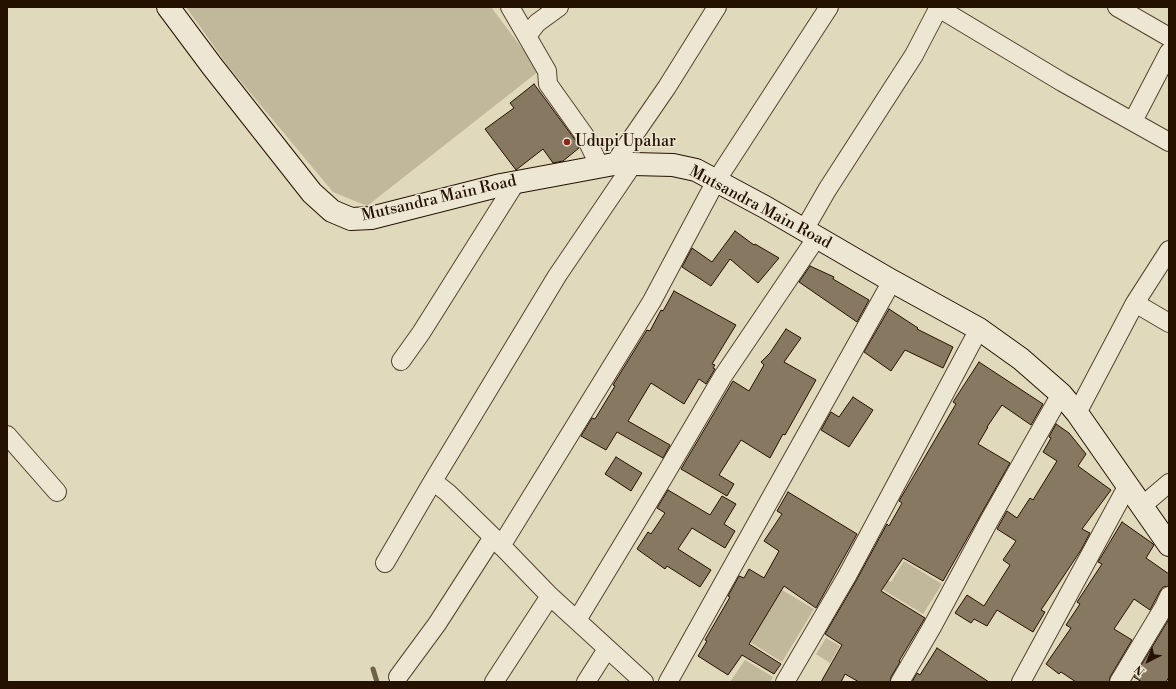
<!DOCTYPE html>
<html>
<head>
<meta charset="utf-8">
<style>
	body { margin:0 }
	#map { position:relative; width:1176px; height:689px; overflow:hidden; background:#e1d9bb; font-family:"Libre Bodoni",serif }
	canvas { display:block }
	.frame { position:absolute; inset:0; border:8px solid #251100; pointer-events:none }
	.north { position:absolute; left:1128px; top:641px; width:40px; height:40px; -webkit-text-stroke:3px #ece6d3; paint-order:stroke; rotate:222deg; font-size:11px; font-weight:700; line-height:16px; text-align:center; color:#251100 }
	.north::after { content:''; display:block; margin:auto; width:14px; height:18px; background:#251100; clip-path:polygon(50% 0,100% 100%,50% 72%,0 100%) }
</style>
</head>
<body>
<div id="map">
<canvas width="1176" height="689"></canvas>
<div class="frame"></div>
<div class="north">N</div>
</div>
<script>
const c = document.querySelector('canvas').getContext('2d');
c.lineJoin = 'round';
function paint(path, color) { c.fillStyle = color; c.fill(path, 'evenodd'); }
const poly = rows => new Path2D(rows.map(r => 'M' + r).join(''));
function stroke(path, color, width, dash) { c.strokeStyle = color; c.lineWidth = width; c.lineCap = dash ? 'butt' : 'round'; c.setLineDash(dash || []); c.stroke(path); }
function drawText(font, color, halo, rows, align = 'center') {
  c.font = font + ' "Libre Bodoni",serif'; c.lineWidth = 3; c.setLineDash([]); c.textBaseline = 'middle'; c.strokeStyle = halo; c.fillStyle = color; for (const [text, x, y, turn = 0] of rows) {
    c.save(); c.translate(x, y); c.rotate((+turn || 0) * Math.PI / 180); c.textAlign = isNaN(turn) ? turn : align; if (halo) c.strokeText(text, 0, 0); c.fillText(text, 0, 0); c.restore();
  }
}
const green = poly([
	[186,7,491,7,539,71,367,206,333,192,228,66],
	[904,561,942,584,923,614,859,575,863,564,891,582],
	[782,590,814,609,782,662,750,642],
	[826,638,840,646,830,663,816,654],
	[745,660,773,677,770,682,730,682]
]);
const stream = poly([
	[373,669,377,682]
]);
const building = poly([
	[534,84,576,141,579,148,563,161,553,163,543,149,516,170,485,129,514,108,510,103,534,84],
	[735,231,754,245,755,244,779,258,758,283,730,259,711,286,682,267,692,248,712,262,735,231],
	[810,266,834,277,833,279,869,300,857,322,799,282,810,266],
	[674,291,736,325,712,364,715,365,713,368,715,369,706,384,699,379,684,404,651,383,628,421,670,445,663,458,617,432,606,450,581,436,592,418,595,419,615,386,613,385,647,330,650,331,661,310,663,311,674,291],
	[889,309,918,328,917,329,953,347,943,368,905,350,891,371,864,352,889,309],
	[786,329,801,338,784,362,816,380,785,435,783,434,770,458,741,440,719,475,734,484,727,496,681,469,733,381,749,391,764,365,761,362,770,353,786,329],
	[979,362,1043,404,1031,425,1002,405,987,427,988,427,978,444,1010,463,943,581,903,558,881,591,925,618,899,661,900,662,891,677,890,682,859,682,845,674,841,682,821,682,842,645,825,634,856,581,887,524,889,526,902,503,899,501,956,404,953,402,979,362],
	[853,397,873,410,849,447,821,430,831,412,839,417,853,397],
	[1056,424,1069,433,1086,454,1078,466,1111,490,1082,529,1090,533,1081,550,1041,610,1045,612,1033,632,997,610,987,626,974,619,971,623,955,613,967,595,984,606,1010,565,1003,560,1016,541,997,529,1007,511,1017,518,1030,498,1033,500,1057,461,1043,452,1051,438,1049,437,1056,424],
	[616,457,642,473,631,491,605,474,616,457],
	[668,490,710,515,722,496,736,504,724,524,735,531,725,548,692,528,678,549,711,570,700,587,667,566,665,569,637,549,648,532,651,534,665,513,657,508,668,490],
	[788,492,857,534,816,608,784,586,749,644,781,664,774,674,742,655,728,675,698,656,707,641,705,640,730,597,728,596,739,576,744,578,749,569,764,578,779,551,764,541,782,514,777,511,788,492],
	[1122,522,1152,543,1154,545,1146,558,1169,574,1169,586,1163,587,1160,591,1150,610,1134,599,1114,629,1132,640,1110,677,1109,682,1076,682,1061,672,1059,674,1046,664,1071,628,1066,625,1080,604,1077,602,1102,564,1098,562,1122,522],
	[1169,619,1169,677,1166,682,1142,682,1134,677,1169,619],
	[937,648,989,682,912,682,917,673,920,675,937,648]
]);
const street = poly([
	[510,7,547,71,548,84,585,136,600,167],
	[937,7,1062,82,1169,142],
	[1117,7,1169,37],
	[527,36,537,23,559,7],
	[1133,121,1169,52],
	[614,164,667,87,717,7],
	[804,230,827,190,914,55,939,7],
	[1135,303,1169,323],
	[401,361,421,333,516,182],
	[1077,413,1135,303,1169,250],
	[7,435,57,492],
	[433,481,448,493,493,537,550,596,644,682],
	[1142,506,1169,483],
	[501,546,652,301,716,181,829,7],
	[385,563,433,481,557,276,633,164],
	[577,620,663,478,723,376,817,237],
	[398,677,437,624,493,537],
	[494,682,550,596],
	[586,682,607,649],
	[668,682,892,281],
	[785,682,847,576,979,329],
	[900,682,932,627,989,521,1061,394],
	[1021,682,1128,485],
	[1119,682,1164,607,1169,596]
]);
const secondary = poly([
	[168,7,212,66,312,193,332,211,351,219,371,218,501,185,614,164,633,164,673,165,696,170,765,207,892,281,979,329,1021,359,1061,394,1077,413,1169,545]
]);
const markers = [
	[567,142,4,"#8f2418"]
];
const poiNames = [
	["Udupi Upahar",575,142]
];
const streetNames = [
	["Mutsandra Main Road",439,199,-13],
	["Mutsandra Main Road",760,208,28]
];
paint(green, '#c1b79b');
stroke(stream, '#6f604a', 5);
paint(building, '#877961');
stroke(building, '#251100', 1);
stroke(street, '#54432f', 20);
stroke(secondary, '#251100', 24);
stroke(street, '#ece6d3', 18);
stroke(secondary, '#ece6d3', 22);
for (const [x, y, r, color] of markers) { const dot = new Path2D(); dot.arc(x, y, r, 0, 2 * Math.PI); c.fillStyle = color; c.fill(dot); stroke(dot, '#ece6d3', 1.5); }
drawText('16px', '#251100', '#ece6d3', poiNames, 'left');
drawText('16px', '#251100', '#ece6d3', streetNames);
</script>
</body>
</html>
